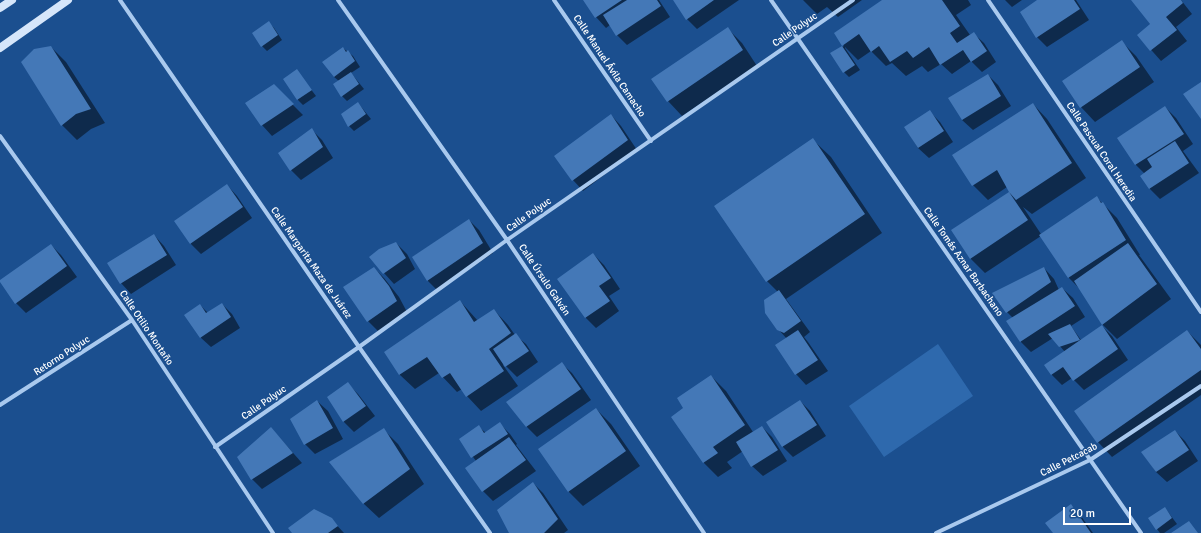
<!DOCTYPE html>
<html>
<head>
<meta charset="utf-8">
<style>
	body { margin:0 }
	#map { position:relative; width:1201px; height:533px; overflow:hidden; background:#1b4f8f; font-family:Signika,sans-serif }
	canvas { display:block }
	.scale { position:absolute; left:1063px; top:507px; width:68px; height:18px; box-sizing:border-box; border:2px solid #fff; border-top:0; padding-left:5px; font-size:12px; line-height:14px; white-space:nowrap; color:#fff; -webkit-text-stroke:3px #1b4f8f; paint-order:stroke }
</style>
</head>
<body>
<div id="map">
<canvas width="1201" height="533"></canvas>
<div class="scale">20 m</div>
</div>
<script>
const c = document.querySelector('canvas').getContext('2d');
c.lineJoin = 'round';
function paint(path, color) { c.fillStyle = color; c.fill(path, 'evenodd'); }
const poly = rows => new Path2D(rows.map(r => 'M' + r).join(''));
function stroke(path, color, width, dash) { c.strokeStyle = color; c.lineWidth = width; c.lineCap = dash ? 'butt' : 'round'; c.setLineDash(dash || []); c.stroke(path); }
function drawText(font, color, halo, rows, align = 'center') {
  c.font = font + ' Signika,sans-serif'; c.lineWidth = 3; c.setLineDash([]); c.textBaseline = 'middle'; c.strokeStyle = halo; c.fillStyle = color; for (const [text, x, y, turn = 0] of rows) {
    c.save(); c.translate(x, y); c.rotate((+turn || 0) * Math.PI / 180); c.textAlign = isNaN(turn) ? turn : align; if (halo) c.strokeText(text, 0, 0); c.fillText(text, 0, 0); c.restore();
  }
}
const green = poly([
	[938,344,973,396,884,457,849,406]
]);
const shadow = poly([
	[585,0,659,0,670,17,627,45,617,35,610,25,606,28,596,17],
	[674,0,739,0,697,29,687,19],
	[803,0,862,0,838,17,827,7,817,14],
	[884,0,968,0,971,5,956,15,970,35,973,33,984,43,996,62,982,72,971,61,952,74,941,64,928,72,922,66,906,76,892,63,886,66,871,51,858,60,845,47,845,48,860,70,849,77,844,72,831,53,844,46,835,34],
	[1005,0,1022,0,1012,7],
	[1039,0,1076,0,1089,20,1047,47,1037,37],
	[1133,0,1181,0,1192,14,1176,27,1187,41,1161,61,1138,35,1151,25],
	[269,23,274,28,282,40,267,51,262,46],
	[728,29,742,43,757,66,682,116,668,101],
	[1122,42,1136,56,1154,82,1095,122,1081,107],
	[51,47,66,62,105,123,91,129,77,140,62,125],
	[343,48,353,56,360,67,351,73,364,89,347,101,342,96,339,81,334,77],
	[297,71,316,96,303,105,298,100,285,79],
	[988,75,998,85,1011,106,973,130,962,120],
	[274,86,303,115,272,136,262,125,247,104],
	[358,103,371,119,354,131,349,126],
	[1033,104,1047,119,1086,178,1032,214,1023,207,1041,234,1097,198,1117,218,1140,255,1139,255,1171,299,1117,339,1102,324,1080,289,1069,278,1041,236,985,273,970,258,952,230,1010,192,1007,187,988,200,973,185,954,156],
	[1165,107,1176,118,1193,144,1183,151,1199,173,1160,199,1150,189,1141,176,1145,174,1136,165,1119,139],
	[930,112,940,122,953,142,929,158,918,148,905,127],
	[611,115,621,126,637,150,583,191,573,180],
	[312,130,322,140,333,158,301,180,291,170],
	[812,139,831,157,882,233,786,299,810,332,804,337,808,342,828,371,806,385,796,374,787,339,778,329,778,292,767,281],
	[227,185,237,196,252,218,201,254,191,244,175,221],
	[469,220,479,230,493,253,438,291,428,281,413,257],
	[154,235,164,246,176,265,131,294,121,283],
	[396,243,407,254,415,269,394,284,384,273],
	[51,245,61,255,77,277,26,313,16,303],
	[593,254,604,265,620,289,609,296,619,311,596,328,585,317],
	[374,268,384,278,399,297,407,312,378,331,368,321],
	[1044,268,1054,279,1059,290,1062,288,1073,298,1085,317,1071,326,1081,340,1102,326,1112,336,1128,360,1084,390,1072,378,1062,385,1052,375,1045,365,1065,352,1053,338,1031,352,1021,342,1008,321,1013,318,1007,312],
	[460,301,478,321,494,310,508,325,515,335,526,344,538,362,517,377,504,364,503,365,518,386,481,411,467,396,462,389,457,392,439,373,415,389,400,375,385,352],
	[222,304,232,314,240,328,211,347,200,337,200,305,208,313],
	[1187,331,1201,345,1201,395,1112,457,1098,442],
	[561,363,572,373,591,400,537,437,527,427,507,402],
	[711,376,726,391,753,432,762,427,772,437,787,461,763,476,752,466,743,451,727,462,732,468,718,477,704,463,673,417,685,409],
	[348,384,358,394,375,416,354,432,344,422,329,397],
	[317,401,328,411,343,439,315,454,305,444],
	[800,401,810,411,826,436,793,457,783,447,767,422],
	[596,409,611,424,640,466,583,506,568,491],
	[500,424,510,434,517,444,516,445,536,471,493,501,483,491,476,461,460,439,479,427,486,433],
	[271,428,302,463,262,489,252,479],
	[383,429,398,444,424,484,379,518,364,504,330,462],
	[1175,431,1185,441,1198,461,1167,482,1156,472,1143,452],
	[533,483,543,493,568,530,564,533,510,533],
	[1071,505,1081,516,1093,533,1054,533],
	[1165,508,1177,524,1164,533,1160,533,1157,529],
	[331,519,344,533,293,533]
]);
const building = poly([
	[583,0,622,0,595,18],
	[627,0,657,0,661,6,616,36,603,15],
	[673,0,714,0,686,20],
	[882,0,942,0,960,26,950,33,957,43,974,32,987,51,971,62,963,50,940,65,929,47,913,58,907,51,890,62,879,46,871,52,859,34,842,46,834,33],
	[1037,0,1074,0,1080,9,1036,38,1020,12],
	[1131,0,1181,0,1183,3,1166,17,1177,30,1150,51,1137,35,1150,24],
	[269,21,278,35,261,47,252,33],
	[728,27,743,50,667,102,651,79],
	[1122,40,1140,67,1080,108,1062,81],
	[51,46,91,109,76,114,61,126,21,62,34,49],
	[842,46,855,65,843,73,830,53],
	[343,47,346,52,348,50,355,61,334,77,322,62],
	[297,69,312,90,297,100,283,79],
	[351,72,359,84,341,97,333,84],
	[988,74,1001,96,962,120,948,98],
	[1201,82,1201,119,1183,94],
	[274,84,294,104,261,126,245,103],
	[358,102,366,114,348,127,341,114],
	[1033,103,1072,163,1016,200,1009,192,997,170,972,186,952,155],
	[1165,106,1184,134,1135,165,1117,138],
	[930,110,944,131,918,148,904,127],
	[611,114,628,140,572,181,554,156],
	[312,128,323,147,290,171,278,153],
	[813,138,865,214,766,282,714,206],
	[1175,141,1189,163,1149,189,1140,176,1152,167,1147,159],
	[227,184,243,207,190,244,174,221],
	[1009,192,1028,220,970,259,951,230],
	[1097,196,1101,203,1103,202,1126,240,1068,278,1039,235],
	[469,219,483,243,427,281,412,257],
	[154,234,167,255,120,284,107,263],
	[396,242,406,258,383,274,369,257,379,249],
	[1128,243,1157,284,1102,325,1074,281],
	[51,244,67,266,15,304,0,282,0,280],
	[593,253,611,278,599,286,610,301,585,318,557,279],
	[374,267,389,286,397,301,367,322,343,287],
	[1044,267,1051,282,1006,313,992,293],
	[1062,287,1075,306,1020,342,1006,321],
	[779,290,801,321,784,333,777,330,765,313,764,300],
	[460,300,474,322,494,309,511,333,489,349,504,371,466,397,450,373,442,378,427,357,399,375,384,352],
	[222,303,231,317,200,338,184,315,200,304,206,313],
	[1070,324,1080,340,1059,347,1048,334],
	[1102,325,1118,349,1073,381,1063,367,1051,375,1044,365],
	[798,330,818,360,795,375,775,345],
	[1187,330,1201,349,1201,370,1097,443,1074,411],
	[516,333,529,351,505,367,493,349],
	[562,362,581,389,526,427,506,402],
	[711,375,745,425,713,447,718,453,703,463,671,417,683,408,677,398],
	[348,382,366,406,343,422,327,397],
	[317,400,333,428,304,445,290,419],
	[800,400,817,425,782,447,766,422],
	[596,408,626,451,568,492,538,449],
	[500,422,508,434,471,458,459,439,479,425,484,433],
	[762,426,778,450,751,467,736,442],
	[271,427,293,453,251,480,237,457],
	[384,428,410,469,363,504,329,462],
	[1175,430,1189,450,1156,472,1141,452],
	[509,437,526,460,482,492,465,468],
	[533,482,558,519,544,533,509,533,497,510],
	[1071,504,1091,533,1053,533,1045,523],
	[1165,507,1172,518,1156,530,1148,518],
	[314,509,332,518,338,526,328,533,292,533,288,528],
	[1189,521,1198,533,1171,533]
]);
const street = poly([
	[120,0,359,347,490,533],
	[338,0,507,240,704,533],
	[554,0,651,141],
	[771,0,1141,533],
	[988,0,1201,312],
	[0,136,132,320,273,533],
	[0,405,132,320],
	[215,447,359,347,507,240,853,0],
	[936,533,1090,460,1201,386]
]);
const secondary = poly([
	[0,8,12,0],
	[0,48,68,0]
]);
const streetNames = [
	["Calle Polyuc",795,30,-35],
	["Calle Manuel Ávila Camacho",609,66,56],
	["Calle Pascual Coral Heredia",1101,152,56],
	["Calle Polyuc",529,215,-35],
	["Calle Tomás Aznar Barbachano",963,262,55],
	["Calle Margarita Maza de Juárez",311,263,55],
	["Calle Úrsulo Galván",544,280,56],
	["Calle Otilio Montaño",146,328,56],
	["Retorno Polyuc",62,356,-33],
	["Calle Polyuc",264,403,-35],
	["Calle Petcacab",1069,460,-27]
];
paint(green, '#2e69ad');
paint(shadow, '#0007');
paint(building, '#4478b7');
stroke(street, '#a9c9ee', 4);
stroke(secondary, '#d6e6fa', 8);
drawText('10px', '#fff', '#1b4f8f', streetNames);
</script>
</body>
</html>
